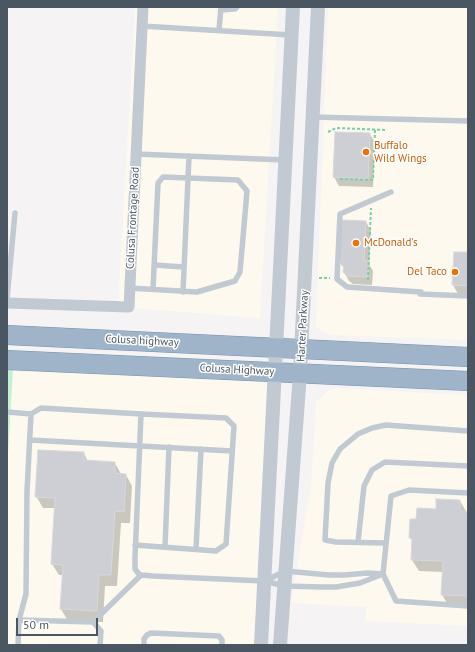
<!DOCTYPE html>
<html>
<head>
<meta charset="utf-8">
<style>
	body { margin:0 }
	#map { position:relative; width:475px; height:652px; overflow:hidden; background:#f5f3f3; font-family:"PT Sans",sans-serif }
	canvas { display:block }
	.frame { position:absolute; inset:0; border:8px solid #4a5661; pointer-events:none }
	.scale { position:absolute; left:16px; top:618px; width:82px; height:18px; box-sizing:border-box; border:2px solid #4a5661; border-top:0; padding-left:5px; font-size:12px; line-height:14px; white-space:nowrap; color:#4a5661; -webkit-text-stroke:3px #fff; paint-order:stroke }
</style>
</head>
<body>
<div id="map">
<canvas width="475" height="652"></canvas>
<div class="frame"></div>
<div class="scale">50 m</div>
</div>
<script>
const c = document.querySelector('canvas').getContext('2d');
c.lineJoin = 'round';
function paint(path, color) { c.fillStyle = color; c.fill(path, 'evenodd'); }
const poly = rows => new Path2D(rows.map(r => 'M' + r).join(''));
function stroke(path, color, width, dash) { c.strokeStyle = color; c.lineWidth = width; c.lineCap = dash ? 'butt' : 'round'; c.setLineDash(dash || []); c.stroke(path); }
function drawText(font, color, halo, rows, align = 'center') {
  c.font = font + ' "PT Sans",sans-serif'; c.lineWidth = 3; c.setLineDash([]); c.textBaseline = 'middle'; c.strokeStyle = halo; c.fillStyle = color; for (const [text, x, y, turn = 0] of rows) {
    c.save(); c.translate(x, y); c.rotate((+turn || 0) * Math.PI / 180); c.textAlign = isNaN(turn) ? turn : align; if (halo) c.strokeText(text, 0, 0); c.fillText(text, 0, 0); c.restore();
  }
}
const commercial = poly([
	[135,7,278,7,260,318,118,307],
	[328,7,468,7,468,340,331,335,324,332,316,326],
	[13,369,267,380,259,616,256,645,7,645,7,470],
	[331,388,468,395,468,626,366,621,366,607,291,603,311,486,316,402]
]);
const green = poly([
	[7,369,13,369,7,470]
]);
const shadow = poly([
	[336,133,370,134,375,143,373,187,339,186,334,177],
	[366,222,371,231,369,264,373,271,372,285,353,284,349,281,344,272,344,269,340,262],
	[468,253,468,294,458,294,453,285],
	[84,453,88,462,115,463,121,474,126,475,132,486,130,523,121,523,117,586,105,586,103,622,68,621,61,609,63,575,59,575,52,564,55,508,43,508,36,496],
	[460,501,467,513,468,513,468,607,449,606,442,595,443,572,419,571,412,560,413,542,410,538,417,520,437,510]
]);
const building = poly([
	[335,132,370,133,368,179,333,177,335,132],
	[342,220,366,221,364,261,369,261,368,277,347,276,343,272,344,262,339,262,342,220],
	[454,252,468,252,468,286,452,285,454,252],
	[38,450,84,452,84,460,115,462,115,473,126,474,124,512,115,511,111,575,99,575,97,611,60,609,63,565,51,564,55,498,35,497,38,450],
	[436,499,460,500,460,511,468,512,468,596,441,595,443,561,411,560,412,538,409,538,410,519,416,519,417,508,436,509,436,499]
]);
const path = poly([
	[328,132,336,128,386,130],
	[340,179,373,180,375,130],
	[319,278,330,278],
	[368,280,371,208]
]);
const service = poly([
	[221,10,235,9,237,7],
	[142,26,291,35],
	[219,30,221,7],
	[313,117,468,121],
	[136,154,285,160],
	[391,192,340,214,337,279,347,287,421,292,420,294,468,296],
	[154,265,184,267],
	[129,288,197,292,235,281,240,272,247,191,238,180,163,177,158,183,153,289],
	[183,292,189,156],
	[7,299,15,213],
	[7,412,31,414],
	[141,414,135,558,135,569,138,573,141,575,153,576,264,581,285,586,321,587,336,587,360,583,383,574],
	[30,440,232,451],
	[468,493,409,490,391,496,383,574,396,601,468,606],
	[358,542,364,486,372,470,385,462,468,466],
	[386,543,336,542,325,540,328,483,332,463,340,449,358,434,372,428,386,425,468,431],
	[165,547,169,447],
	[196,549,201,449],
	[265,581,285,571,329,575,344,575,368,573,383,574],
	[19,620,26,594,27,491,31,414,41,408,141,414,226,418,234,426,226,544,216,551,135,545],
	[93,622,101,631,100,645],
	[18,645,19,620,93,622,141,575],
	[144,645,144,639,147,635,151,633,219,636,222,640,222,645]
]);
const minor = poly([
	[7,303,129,307,143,7]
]);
const tertiary = poly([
	[261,645,277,329,293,7],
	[280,645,300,373,318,7]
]);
const trunk = poly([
	[7,335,468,357],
	[7,360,468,381]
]);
const markers = [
	[366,152,4,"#e8710a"],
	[356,243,4,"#e8710a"],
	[455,272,4,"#e8710a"]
];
const foodNames = [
	["Buffalo",374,146],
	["Wild Wings",374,159],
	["McDonald's",364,243],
	["Del Taco",447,272,"right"]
];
const streetNames = [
	["Colusa Frontage Road",133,218,-87],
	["Harter Parkway",303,326,-87],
	["Colusa highway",142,341,3],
	["Colusa Highway",237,370,3]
];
paint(commercial, '#fdf9ef');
paint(green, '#c3f1d5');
paint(shadow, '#0003');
paint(building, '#cdcfd5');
stroke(building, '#d7d9de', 1);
stroke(trunk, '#7690ad', 20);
stroke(path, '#7ad0a6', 2, [3, 2]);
stroke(service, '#c1cad2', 5.5);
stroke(minor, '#c1cad2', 11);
stroke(tertiary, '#c1cad2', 14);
stroke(trunk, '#9fb4c9', 19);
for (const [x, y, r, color] of markers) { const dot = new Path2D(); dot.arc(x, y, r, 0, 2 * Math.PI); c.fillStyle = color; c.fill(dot); stroke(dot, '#fff', 1.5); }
drawText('11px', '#c56008', '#fff', foodNames, 'left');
drawText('11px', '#4a5661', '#fff', streetNames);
</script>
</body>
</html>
